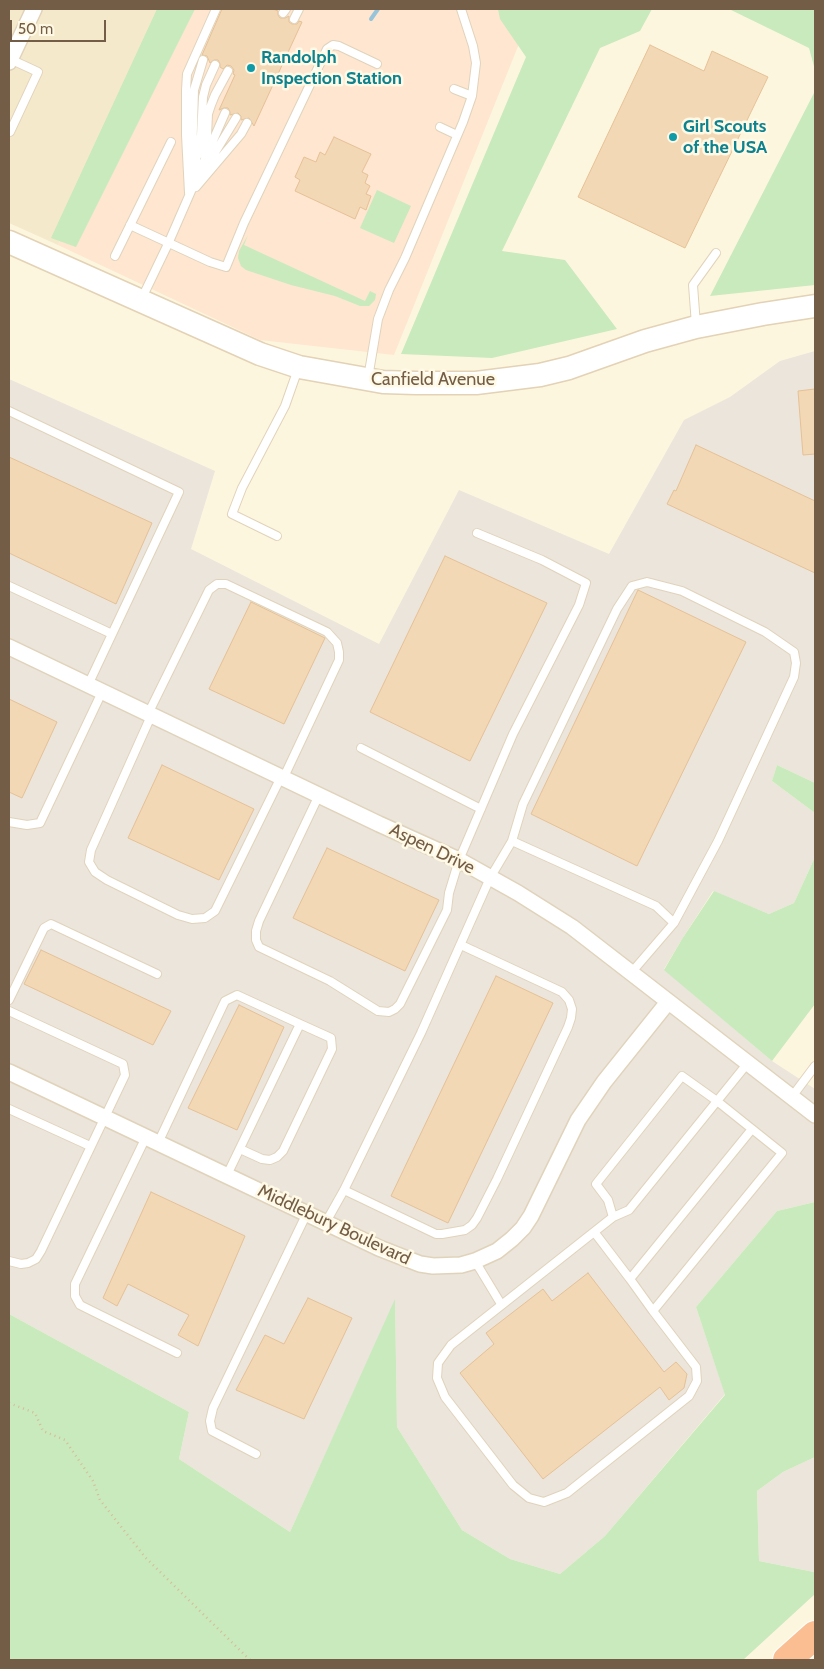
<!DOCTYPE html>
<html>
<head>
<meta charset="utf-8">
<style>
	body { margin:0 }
	#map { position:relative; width:824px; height:1669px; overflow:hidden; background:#fdf6de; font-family:Cabin,sans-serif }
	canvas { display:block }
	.frame { position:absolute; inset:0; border:10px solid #735d46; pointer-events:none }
	.scale { position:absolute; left:10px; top:20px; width:96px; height:22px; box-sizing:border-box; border:2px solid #735d46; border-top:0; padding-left:6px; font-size:15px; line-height:18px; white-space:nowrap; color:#735d46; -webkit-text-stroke:4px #fff9e5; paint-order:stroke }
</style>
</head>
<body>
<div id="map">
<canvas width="824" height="1669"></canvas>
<div class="frame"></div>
<div class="scale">50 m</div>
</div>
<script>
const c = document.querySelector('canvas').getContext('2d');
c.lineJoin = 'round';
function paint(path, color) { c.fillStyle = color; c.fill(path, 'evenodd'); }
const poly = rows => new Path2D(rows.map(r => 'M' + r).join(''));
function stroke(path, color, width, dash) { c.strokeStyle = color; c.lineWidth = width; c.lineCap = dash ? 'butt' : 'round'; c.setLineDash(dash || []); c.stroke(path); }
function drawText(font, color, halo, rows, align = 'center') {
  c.font = font + ' Cabin,sans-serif'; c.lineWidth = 5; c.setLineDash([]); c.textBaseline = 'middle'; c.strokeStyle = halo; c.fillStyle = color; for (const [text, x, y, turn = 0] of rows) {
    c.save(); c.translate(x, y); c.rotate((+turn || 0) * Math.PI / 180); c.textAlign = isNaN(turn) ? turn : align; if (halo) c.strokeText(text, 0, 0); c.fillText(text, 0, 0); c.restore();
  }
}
const residential = poly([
	[9,9,170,9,58,245,9,223]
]);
const commercial = poly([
	[170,9,533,9,394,355,260,340,58,245]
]);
const industrial = poly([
	[815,351,815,783,777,765,772,781,815,813,815,857,794,903,769,914,713,891,682,939,664,969,772,1061,815,1089,815,1202,777,1211,696,1307,725,1394,605,1536,560,1574,510,1559,462,1530,397,1427,395,1301,290,1532,179,1459,189,1412,9,1314,9,379,215,471,191,549,379,644,459,490,609,554,684,420,730,397,780,361],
	[815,1457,815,1570,814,1572,759,1561,757,1491,783,1472]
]);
const green = poly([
	[157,9,195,9,76,247,51,238],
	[498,9,652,9,640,31,600,48,502,251,565,260,617,329,492,358,401,354,526,57,500,19],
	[729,9,815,9,815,70,809,48],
	[815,91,815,285,710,296],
	[377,190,411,206,394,243,360,228],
	[248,235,244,245,365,301,370,291,376,294,375,300,369,306,360,306,335,296,291,285,246,270,241,266,238,258,239,251],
	[777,765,815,783,815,813,772,781],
	[815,857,815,1004,772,1061,664,970,682,939,714,891,769,914,794,903],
	[815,1202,815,1457,783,1472,757,1491,759,1561,814,1572,815,1570,815,1594,743,1660,9,1660,9,1314,189,1412,179,1459,290,1532,395,1299,397,1427,462,1530,510,1559,560,1574,605,1536,725,1395,696,1307,777,1211]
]);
const stream = poly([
	[371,19,378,9]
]);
const building = poly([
	[222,9,273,9,278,11,278,15,280,18,285,18,289,16,289,22,292,24,297,24,299,21,302,22,254,126,249,118,241,120,241,116,238,113,230,115,230,112,228,108,224,108,219,110,235,75,233,74,234,70,231,66,227,65,223,69,220,67,220,64,218,60,214,60,210,63,207,56,202,55,222,9],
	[650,45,704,71,712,51,768,77,685,248,578,197,650,45],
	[334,137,371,154,362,172,368,175,365,183,370,186,366,194,371,196,366,210,360,207,355,219,295,191,300,180,295,177,304,157,316,162,320,152,325,155,334,137],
	[815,389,815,454,803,455,798,391,815,389],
	[696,445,815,501,815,573,667,504,674,490,676,491,696,445],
	[9,457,152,523,116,604,9,553,9,457],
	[445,556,547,603,470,761,370,712,445,556],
	[638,590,746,642,637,866,531,814,638,590],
	[251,602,325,638,284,724,209,689,251,602],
	[9,699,57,722,22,798,9,792,9,699],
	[162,765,254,809,219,880,128,838,162,765],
	[327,848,439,900,405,971,293,918,327,848],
	[41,950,171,1011,153,1045,24,984,41,950],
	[496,976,553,1003,448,1223,391,1196,496,976],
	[239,1005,284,1027,237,1130,188,1108,239,1005],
	[151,1192,245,1236,198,1346,178,1335,189,1315,128,1284,117,1306,103,1298,151,1192],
	[588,1273,664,1372,676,1362,687,1374,684,1388,669,1400,660,1387,543,1479,460,1373,494,1344,486,1333,543,1289,552,1301,588,1273],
	[308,1298,352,1318,304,1419,236,1390,265,1335,284,1344,308,1298]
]);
const path = poly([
	[9,1403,35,1413,43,1431,65,1440,93,1481,100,1500,145,1557,250,1660]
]);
const lane = poly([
	[283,13,286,9],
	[294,19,299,9],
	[454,89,472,96],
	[440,127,457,135],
	[9,131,10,132,38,72,10,59],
	[202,154,207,136,208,114,211,105,215,95,228,71],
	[192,162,194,90,203,60],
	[205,169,236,118],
	[192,180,201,135,203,97,206,85,215,65],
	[196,187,241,134,247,123],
	[189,193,186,135,186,90,187,74,216,9],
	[130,225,210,262,226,267,244,223,327,49,333,45,339,46,377,64],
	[115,256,171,142],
	[142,298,168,244,225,113],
	[696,325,693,285,716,253],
	[368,378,378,319,389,290,405,258,463,122,472,96,476,63,473,46,461,9],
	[9,411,179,492,88,685],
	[277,536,232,514,242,488,285,406,298,369],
	[9,586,112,634],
	[148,714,209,590,217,584,226,584,327,632,337,643,339,652,339,660,283,779],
	[151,716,91,850,89,862,95,872,107,880,178,915,192,919,205,918,215,911,281,777],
	[361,748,481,809],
	[319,795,259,921,256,931,256,940,259,947,330,981,378,1011,389,1012,395,1009,400,1004,447,910,449,893,459,860,513,734,579,605,586,583,542,560,477,533],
	[9,822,27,825,40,823,102,692],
	[512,841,523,804,617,609,632,586,647,582,682,591,765,632,794,652,796,663,794,677,718,841,674,923,631,973],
	[9,1000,44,928,51,924,157,974],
	[9,1011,123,1064,125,1075,41,1251,36,1259,28,1263,21,1264,9,1261],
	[791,1098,815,1066],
	[9,1109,90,1146],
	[146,1137,75,1284,75,1296,80,1305,177,1353],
	[158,1143,225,1001,237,995,300,1024,227,1175],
	[240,1149,262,1159,270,1160,277,1157,283,1151,332,1049,331,1038,300,1024],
	[344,1190,436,1234,442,1234,465,1230,472,1225,477,1218,497,1179,568,1027,571,1018,572,1009,569,1000,562,992,461,945],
	[613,1217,629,1210,747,1064],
	[326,1222,344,1190,421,1033,490,878,512,841,656,906,674,923],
	[595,1233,630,1279,653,1311,696,1367,697,1381,689,1396,567,1493,544,1502,529,1498,513,1485,445,1397,437,1378,438,1363,451,1345,613,1217,608,1200,596,1184,682,1076,717,1101,782,1153,653,1311],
	[475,1261,501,1304],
	[630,1279,752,1129],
	[256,1454,212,1431,210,1421,213,1408,307,1213]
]);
const street = poly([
	[9,62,34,9],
	[9,647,379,824,459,860,518,893,572,927,815,1115],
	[9,1072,379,1248,420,1264,433,1266,461,1265,475,1261,497,1251,512,1239,523,1228,531,1216,578,1120,604,1082,668,1002]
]);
const secondary = poly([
	[9,242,260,354,299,367,383,382,416,383,476,383,540,375,569,368,645,341,696,327,763,314,815,306]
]);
const highway = poly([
	[787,1660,815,1635]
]);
const markers = [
	[251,68,5,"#0f9aa8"],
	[673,137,5,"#0f9aa8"]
];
const cultureNames = [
	["Randolph",261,58],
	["Inspection Station",261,79],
	["Girl Scouts",683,127],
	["of the USA",683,148]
];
const streetNames = [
	["Canfield Avenue",433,380],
	["Aspen Drive",432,849,26],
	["Middlebury Boulevard",334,1225,25]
];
paint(residential, '#f5e9cc');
paint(commercial, '#fee6d1');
paint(industrial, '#ebe5db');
paint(green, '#c8eabd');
stroke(stream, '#98c4d9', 4);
paint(building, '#f3d8b5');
stroke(building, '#e6c195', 1);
stroke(lane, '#e1d3ba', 10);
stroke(street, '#e1d3ba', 18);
stroke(secondary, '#e3d2b5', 25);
stroke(highway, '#fff', 30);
stroke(path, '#d8bb99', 2.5, [1, 4]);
stroke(lane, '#fff', 8);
stroke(street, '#fff', 15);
stroke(secondary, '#fff', 22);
stroke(highway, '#fabe92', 28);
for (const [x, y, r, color] of markers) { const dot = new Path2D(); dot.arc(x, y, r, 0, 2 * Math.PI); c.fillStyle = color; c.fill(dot); stroke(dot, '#fff9e5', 2); }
drawText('bold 18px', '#0d838f', '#fff9e5', cultureNames, 'left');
drawText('18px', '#735d46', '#fff9e5', streetNames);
</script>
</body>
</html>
